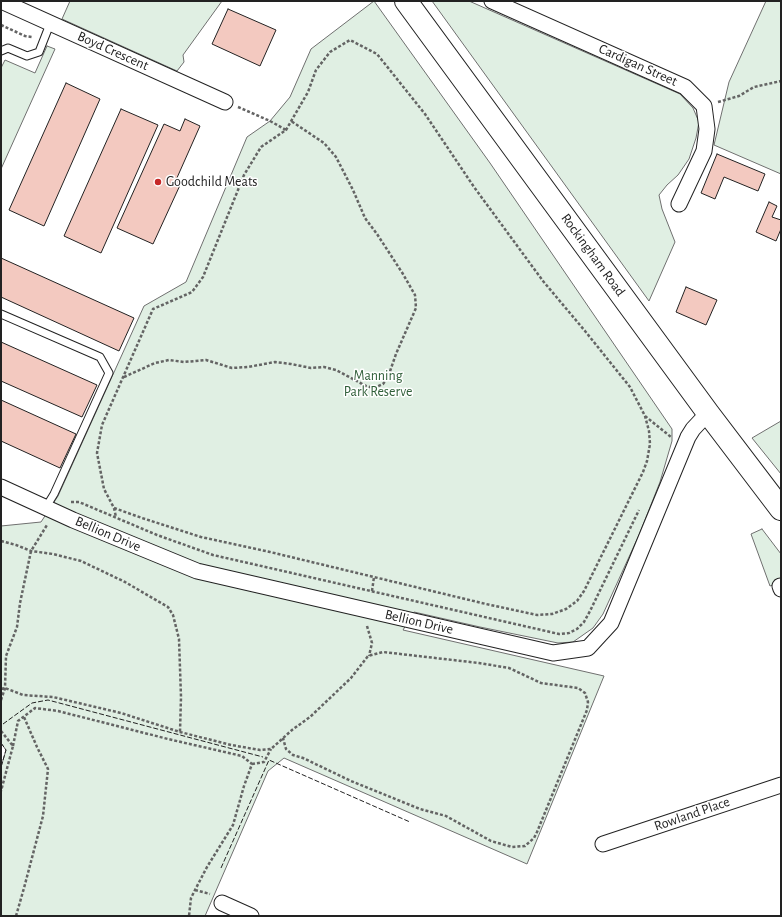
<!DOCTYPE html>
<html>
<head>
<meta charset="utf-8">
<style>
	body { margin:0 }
	#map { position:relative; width:782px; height:917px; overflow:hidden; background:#fff; font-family:"Alegreya Sans",sans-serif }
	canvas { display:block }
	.frame { position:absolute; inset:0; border:2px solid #222; pointer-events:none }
</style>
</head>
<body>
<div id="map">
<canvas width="782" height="917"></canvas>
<div class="frame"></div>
</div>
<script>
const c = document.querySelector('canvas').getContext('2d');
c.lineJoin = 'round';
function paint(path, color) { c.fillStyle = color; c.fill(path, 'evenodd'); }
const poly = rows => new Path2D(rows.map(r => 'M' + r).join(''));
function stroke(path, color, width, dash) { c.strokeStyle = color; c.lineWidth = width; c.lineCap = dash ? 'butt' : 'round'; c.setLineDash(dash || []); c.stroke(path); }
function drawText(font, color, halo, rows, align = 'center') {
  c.font = font + ' "Alegreya Sans",sans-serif'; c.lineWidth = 3; c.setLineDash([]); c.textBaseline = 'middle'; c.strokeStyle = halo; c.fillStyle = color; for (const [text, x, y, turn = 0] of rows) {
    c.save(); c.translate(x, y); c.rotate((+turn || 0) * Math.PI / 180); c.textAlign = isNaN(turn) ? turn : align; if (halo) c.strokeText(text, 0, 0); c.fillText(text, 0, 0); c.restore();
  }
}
const green = poly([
	[70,1,222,1,183,55,184,62,177,71,62,19,70,1],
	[374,1,490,163,672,429,672,441,660,482,639,535,603,614,593,628,573,642,558,643,480,627,414,612,403,630,604,676,527,864,284,758,268,771,205,916,1,916,1,767,6,750,1,743,1,526,41,522,58,496,144,306,186,282,247,137,270,121,290,97,311,49,374,1],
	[432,1,469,1,680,94,693,108,699,122,696,138,689,159,678,175,667,185,659,195,662,209,675,242,649,301,432,1],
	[766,1,781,1,781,174,714,145,729,82,766,1],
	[47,46,55,49,1,169,1,68,5,60,35,73,47,46],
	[781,421,781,474,752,438,781,421],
	[762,529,781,554,781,582,770,586,751,534,762,529]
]);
const building = poly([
	[228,9,276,30,260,66,212,44,228,9],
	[66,83,100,99,44,226,9,210,66,83],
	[121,109,158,125,101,253,64,236,121,109],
	[185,119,200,126,176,180,181,183,153,244,117,228,164,124,180,131,185,119],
	[717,154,765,174,758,191,724,177,715,199,701,193,717,154],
	[769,202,777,206,772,217,781,220,781,229,776,241,756,232,769,202],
	[1,258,134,318,119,351,1,297,1,258],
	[686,287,717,300,706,325,676,312,686,287],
	[1,342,97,385,82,417,1,381,1,342],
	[1,400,76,434,60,468,1,441,1,400]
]);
const path = poly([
	[1,25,25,36,32,37],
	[718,102,739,96,754,87,781,81],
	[238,107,270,121,286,130],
	[124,377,155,363,169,360,184,362,206,360,232,368,248,367,275,362,291,364,311,368,324,367,336,370,366,386,374,388,383,384,388,377,396,354,416,308,415,295,403,274,377,234,365,218,353,190,336,157,324,143,291,121],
	[645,416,671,437],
	[71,502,79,502,157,535,213,555,559,634,569,633,577,629,584,622,590,611,639,510],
	[114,508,142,518,201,537,270,552,486,604,537,615,552,614,566,609,577,601,584,591,643,472,647,461,650,444,649,431,645,416,630,387,585,331,543,281,474,187,425,114,377,54,350,40,330,52,316,70,308,92,286,130,261,147,244,175,203,277,192,292,153,309,102,425,97,453,104,489,114,508,116,517],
	[1,541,16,545,31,551,53,554,81,561,125,582,168,607,173,615,179,639,181,697,180,732],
	[372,591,374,577],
	[367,626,372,643,369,656],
	[1,689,5,688,23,695,53,697,121,713,180,732,231,745,260,750,271,749,292,730,310,717,351,678,368,656,383,652,479,663,509,668,541,683,578,688,585,693,588,702,587,710,537,832,534,838,525,846,512,847,491,841,446,816,420,809,351,781,303,758,293,755,286,749,283,738],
	[1,700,5,688,6,656,17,627,20,603,31,551,47,525],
	[1,731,13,746,1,791],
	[13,746,18,721,35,708,58,711,168,739,242,756,252,764,244,786,233,825,207,867,195,890,191,898,189,916],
	[252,764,264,762,271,749],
	[195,890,210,894],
	[16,916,24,888,43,816,48,769,37,747,24,717]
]);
const service = poly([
	[1,51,8,48,27,56,39,52,50,24],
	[1,314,100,357,109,373,54,494,46,507]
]);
const minor = poly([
	[1,1,225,102],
	[492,1,685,87,704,106,707,129,704,151,679,204],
	[1,487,73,520,197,571,553,653,588,648,611,623,688,437,693,429,708,413],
	[780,586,781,589],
	[603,844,781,785],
	[222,903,251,916]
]);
const primary = poly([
	[406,1,708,413,781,509]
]);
const fence = poly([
	[3,724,32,703,48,700,263,757],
	[1,743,6,750,1,767],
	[221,868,269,760,410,822]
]);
const markers = [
	[158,182,4,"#c62828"]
];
const streetNames = [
	["Boyd Crescent",113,51,24],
	["Cardigan Street",638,65,24],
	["Rockingham Road",593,255,54],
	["Bellion Drive",108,534,23],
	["Bellion Drive",419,622,13],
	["Rowland Place",692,814,-19]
];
const poiNames = [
	["Goodchild Meats",166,182]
];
const parkNames = [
	["Manning",378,376],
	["Park Reserve",378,392]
];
paint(green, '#e0efe3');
stroke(green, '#6f6f6f', 1);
paint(building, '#f3c9c0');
stroke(building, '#222', 1);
stroke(service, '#222', 9);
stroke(minor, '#222', 17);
stroke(primary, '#222', 24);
stroke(path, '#646464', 2.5, [3, 2]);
stroke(service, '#fff', 7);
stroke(minor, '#fff', 15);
stroke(primary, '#fff', 22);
stroke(fence, '#222', 1, [5, 2]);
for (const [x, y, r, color] of markers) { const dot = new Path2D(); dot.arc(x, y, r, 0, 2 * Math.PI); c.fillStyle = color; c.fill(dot); stroke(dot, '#fff', 1.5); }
drawText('14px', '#222', '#fff', streetNames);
drawText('14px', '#222', '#fff', poiNames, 'left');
drawText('14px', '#2f5e38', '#fff', parkNames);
</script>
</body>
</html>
